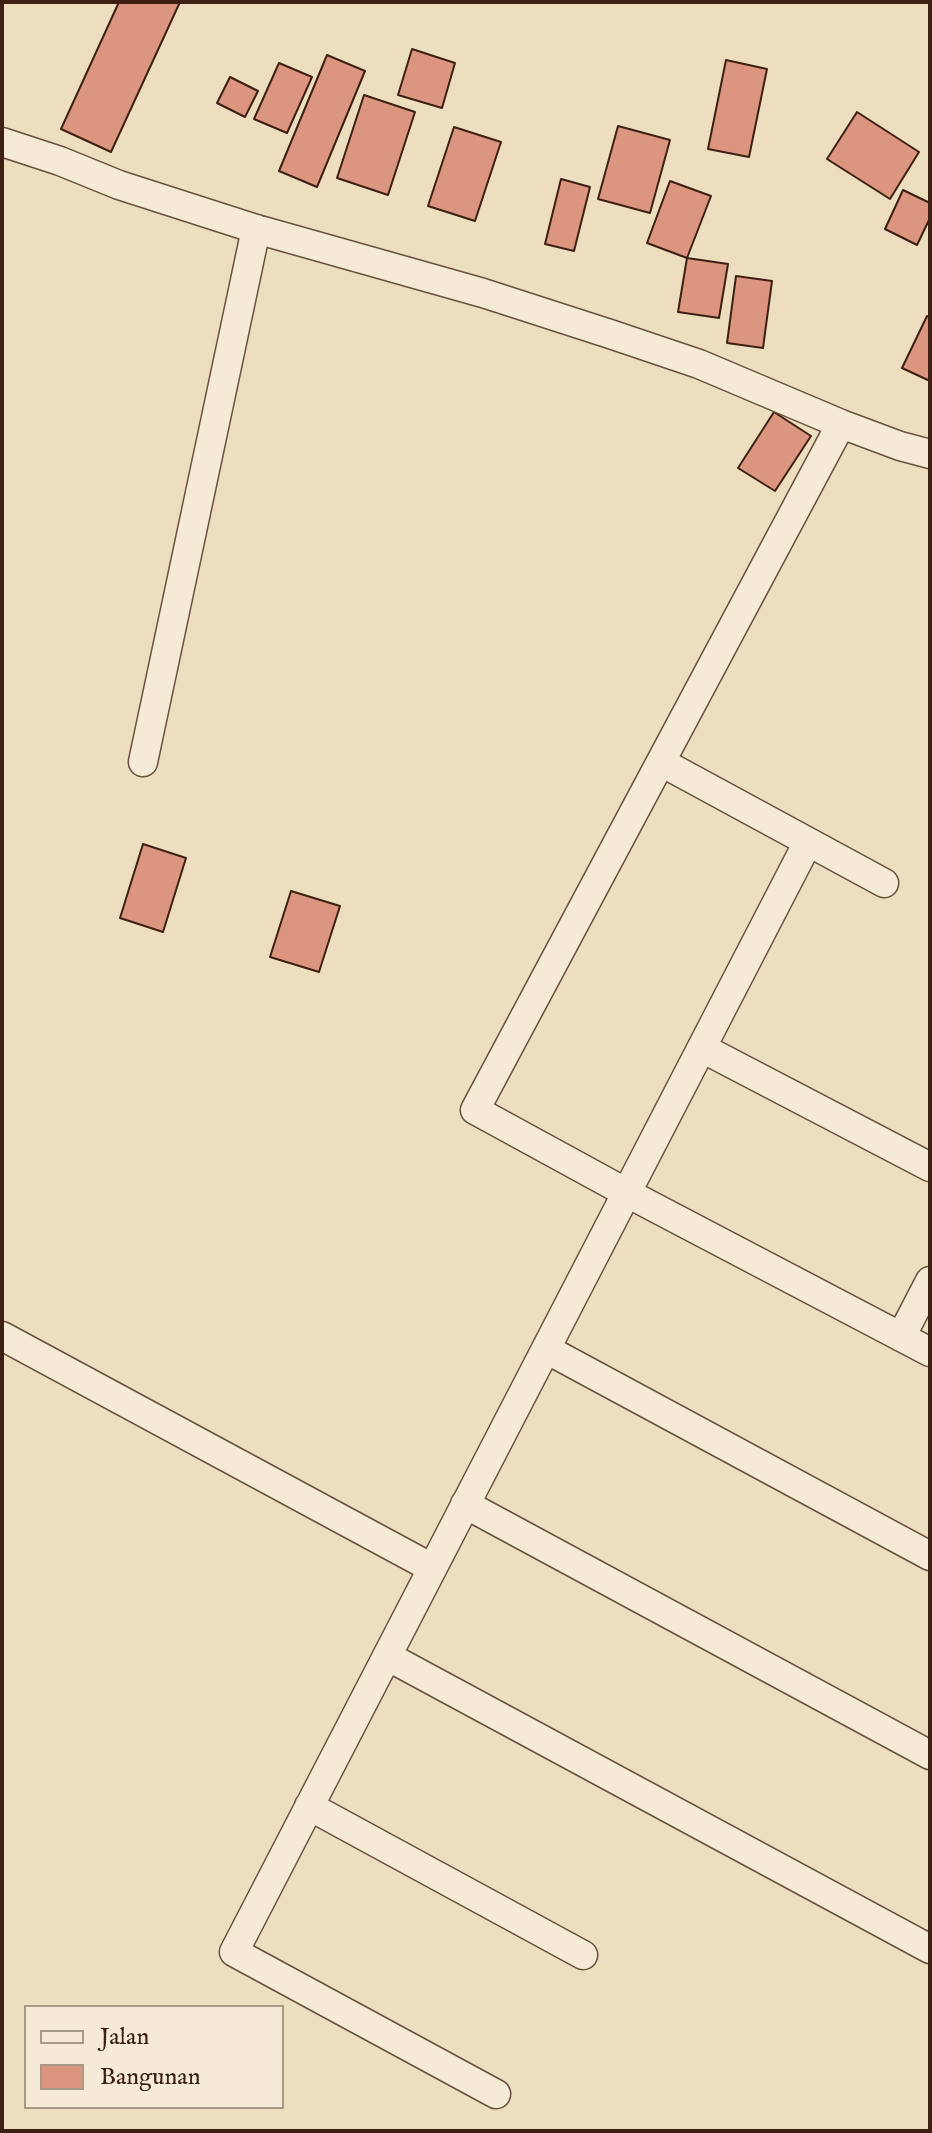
<!DOCTYPE html>
<html>
<head>
<meta charset="utf-8">
<style>
	body { margin:0 }
	#map { position:relative; width:932px; height:2133px; overflow:hidden; background:#eedec0; font-family:"IM FELL English",serif }
	canvas { display:block }
	.frame { position:absolute; inset:0; border:4px solid #3d2013; pointer-events:none }
	.legend { position:absolute; left:24px; top:2005px; width:260px; height:104px; box-sizing:border-box; background:#f4ead6; border:2px solid #ab9988; margin:0; padding:10px 14px; list-style:none; font-size:24px; color:#3d2013 }
	.legend li { display:flex; align-items:center; gap:16px; height:40px }
	.legend b { width:40px; border:2px solid #ab9988 }
</style>
</head>
<body>
<div id="map">
<canvas width="932" height="2133"></canvas>
<div class="frame"></div>
<ul class="legend">
<li><b style="height:10px;background:#f4ead6"></b>Jalan</li>
<li><b style="height:22px;background:#dc957e"></b>Bangunan</li>
</ul>
</div>
<script>
const c = document.querySelector('canvas').getContext('2d');
c.lineJoin = 'round';
function paint(path, color) { c.fillStyle = color; c.fill(path, 'evenodd'); }
const poly = rows => new Path2D(rows.map(r => 'M' + r).join(''));
function stroke(path, color, width, dash) { c.strokeStyle = color; c.lineWidth = width; c.lineCap = dash ? 'butt' : 'round'; c.setLineDash(dash || []); c.stroke(path); }
const building = poly([
	[119,2,180,2,111,152,61,129,119,2],
	[412,49,455,63,442,108,398,95,412,49],
	[327,55,365,71,317,187,279,171,327,55],
	[726,60,767,69,749,157,708,149,726,60],
	[279,63,312,77,287,133,254,119,279,63],
	[230,77,258,91,245,117,217,103,230,77],
	[364,95,415,112,388,195,337,178,364,95],
	[857,112,919,152,890,199,827,159,857,112],
	[618,126,670,140,650,213,598,199,618,126],
	[454,127,501,142,475,221,428,206,454,127],
	[561,179,590,187,574,251,545,244,561,179],
	[670,181,711,196,687,258,647,243,670,181],
	[903,190,930,203,930,218,917,245,885,229,903,190],
	[687,258,728,264,719,318,678,312,687,258],
	[736,276,772,281,763,348,727,343,736,276],
	[927,316,930,317,930,381,902,368,927,316],
	[774,412,811,436,775,491,738,468,774,412],
	[143,844,186,858,163,932,120,918,143,844],
	[291,891,340,906,319,972,270,957,291,891]
]);
const street = poly([
	[2,142,60,161,119,185,256,229,483,293,610,334,699,364,841,424,900,446,930,454],
	[841,424,475,1110,627,1193,930,1352],
	[143,762,256,229],
	[661,762,884,883],
	[702,1048,930,1167],
	[2,1336,432,1568],
	[901,1337,930,1281],
	[546,1349,930,1556],
	[465,1504,930,1755],
	[387,1656,930,1949],
	[309,1806,583,1955],
	[496,2094,234,1952,808,842]
]);
paint(building, '#dc957e');
stroke(building, '#3d2013', 2);
stroke(street, '#69503e', 31);
stroke(street, '#f4ead6', 28);
</script>
</body>
</html>
